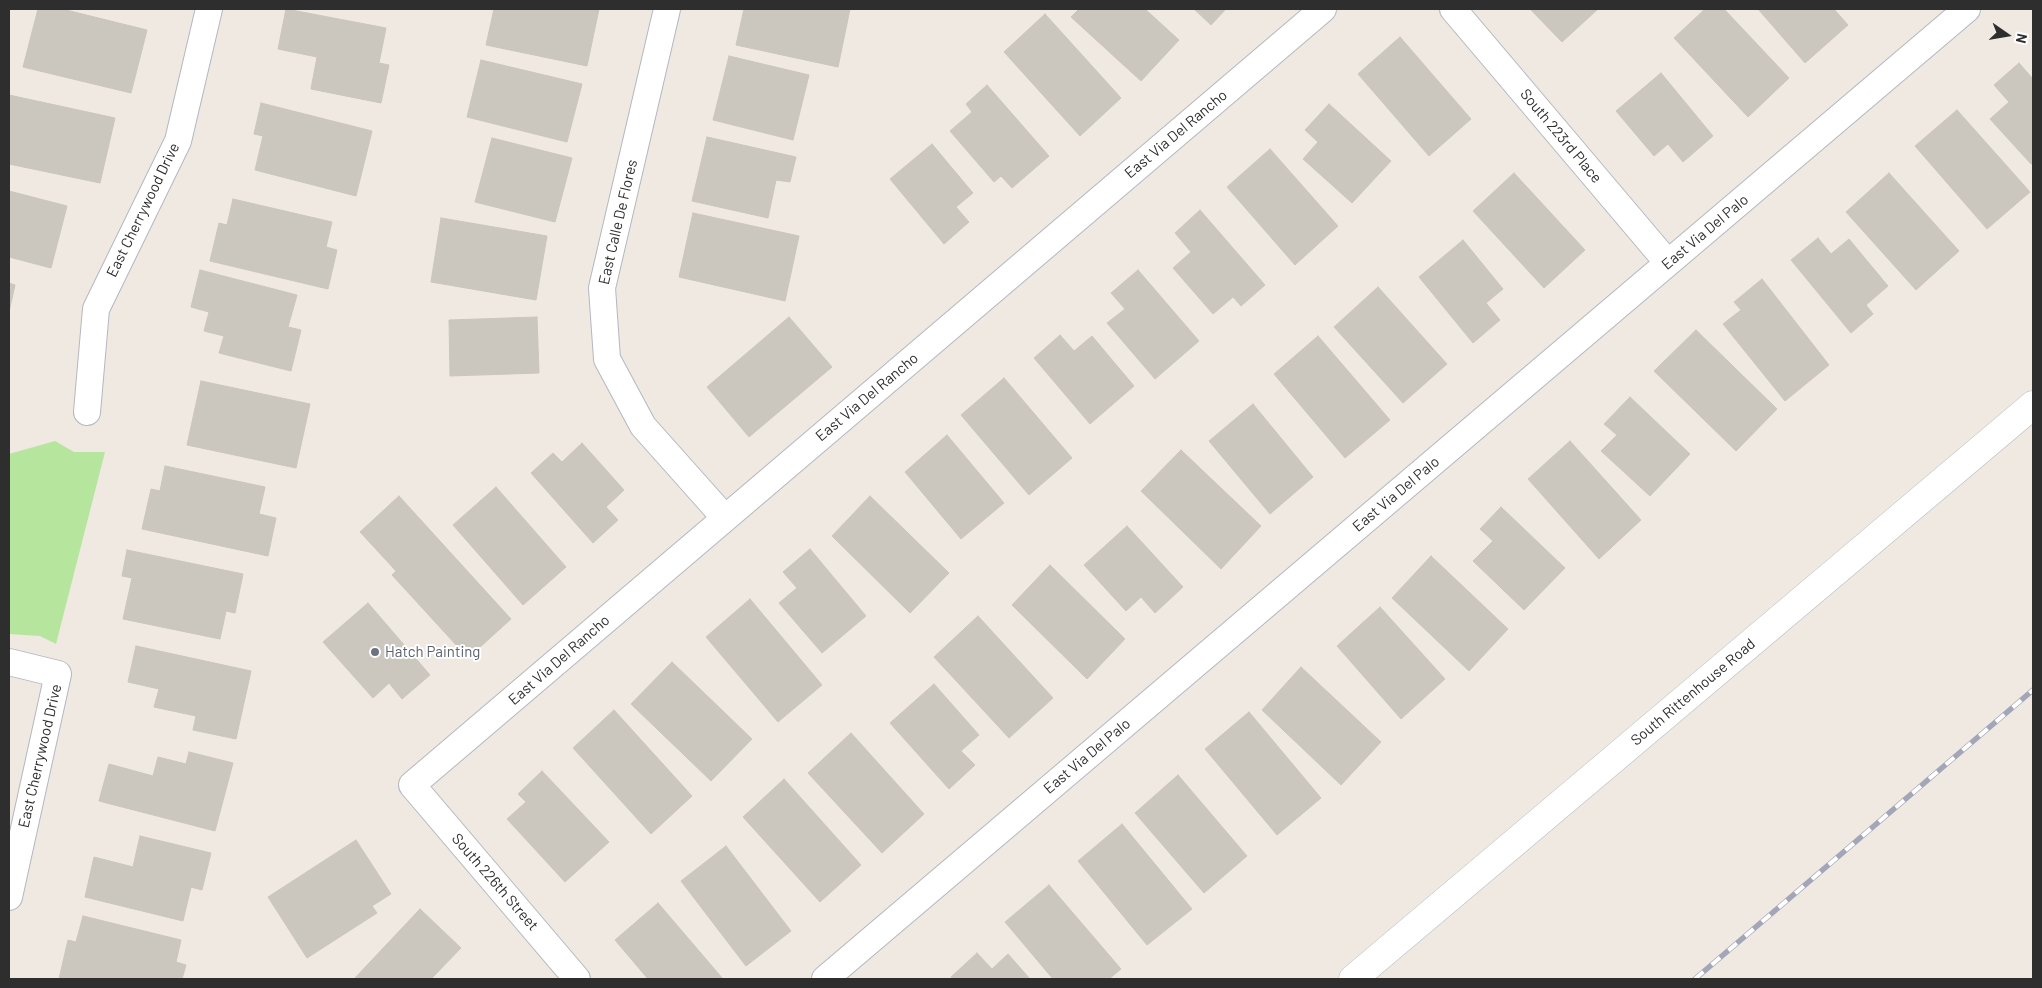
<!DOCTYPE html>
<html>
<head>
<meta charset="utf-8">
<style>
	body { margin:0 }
	#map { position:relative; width:2042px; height:988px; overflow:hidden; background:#efe9e1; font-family:Barlow,sans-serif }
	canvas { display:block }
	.frame { position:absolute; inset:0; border:10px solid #2e2e2e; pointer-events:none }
	.north { position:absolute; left:1982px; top:10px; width:50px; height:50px; -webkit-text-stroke:4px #fff; paint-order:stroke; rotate:103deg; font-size:14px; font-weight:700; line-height:20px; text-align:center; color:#2e2e2e }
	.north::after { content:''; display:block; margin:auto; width:18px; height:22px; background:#2e2e2e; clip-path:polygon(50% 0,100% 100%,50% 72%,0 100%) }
</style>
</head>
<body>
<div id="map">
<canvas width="2042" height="988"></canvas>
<div class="frame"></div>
<div class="north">N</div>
</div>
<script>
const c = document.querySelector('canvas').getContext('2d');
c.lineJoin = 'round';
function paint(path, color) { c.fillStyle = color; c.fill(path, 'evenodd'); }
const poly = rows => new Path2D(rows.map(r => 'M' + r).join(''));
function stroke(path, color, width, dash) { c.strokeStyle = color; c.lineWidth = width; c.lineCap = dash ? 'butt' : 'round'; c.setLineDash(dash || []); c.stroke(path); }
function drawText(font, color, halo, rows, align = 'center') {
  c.font = font + ' Barlow,sans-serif'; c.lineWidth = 4; c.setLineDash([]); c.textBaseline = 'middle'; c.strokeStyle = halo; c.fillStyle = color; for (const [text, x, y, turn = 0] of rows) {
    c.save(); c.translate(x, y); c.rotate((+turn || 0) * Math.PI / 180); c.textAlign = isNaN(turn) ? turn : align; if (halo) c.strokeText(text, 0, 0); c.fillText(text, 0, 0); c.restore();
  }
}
const green = poly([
	[55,441,74,452,105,452,56,644,40,636,9,634,9,454]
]);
const building = poly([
	[38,9,62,9,147,30,131,93,23,67,38,9],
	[286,9,386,28,379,63,389,65,381,103,311,89,317,57,278,49,286,9],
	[494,9,599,9,587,66,486,45,494,9],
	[744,9,850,9,838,67,736,45,744,9],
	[1079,9,1145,9,1179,40,1141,81,1071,17,1079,9],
	[1194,9,1226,9,1211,25,1194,9],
	[1530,9,1598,9,1562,42,1530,9],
	[1705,9,1724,9,1789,78,1748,117,1674,38,1705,9],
	[1758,9,1834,9,1848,25,1805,63,1758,9],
	[1045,14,1121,98,1080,136,1004,52,1045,14],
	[1400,37,1471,119,1429,156,1358,74,1400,37],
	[729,56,809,75,793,140,713,120,729,56],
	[481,60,582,84,567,142,467,117,481,60],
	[2019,63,2033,79,2033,163,2031,164,1990,119,2009,102,1994,85,2019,63],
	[1661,73,1713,136,1683,162,1668,144,1654,156,1616,111,1661,73],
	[987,85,1049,156,1012,188,1001,176,994,182,950,131,972,112,966,104,987,85],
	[9,95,115,118,100,183,9,164,9,95],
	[261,103,372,131,356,196,255,170,263,136,254,134,261,103],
	[1329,104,1391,161,1352,203,1303,159,1318,142,1305,130,1329,104],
	[1957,110,2030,192,1987,229,1915,146,1957,110],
	[707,137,796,157,790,182,776,180,768,218,692,201,707,137],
	[492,138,572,158,555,222,475,202,492,138],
	[932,144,973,193,956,207,969,222,944,244,890,179,932,144],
	[1270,149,1338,226,1295,265,1227,187,1270,149],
	[1514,173,1585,250,1544,288,1473,211,1514,173],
	[1889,173,1959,251,1916,290,1846,212,1889,173],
	[9,191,67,206,51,268,9,257,9,191],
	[233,199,332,222,326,247,337,250,328,289,210,261,219,223,227,225,233,199],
	[1200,210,1265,285,1241,306,1233,297,1213,314,1173,268,1191,252,1175,233,1200,210],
	[693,213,799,236,785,301,679,277,693,213],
	[441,218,547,236,536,300,431,282,441,218],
	[1818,238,1831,254,1849,239,1888,286,1866,305,1873,314,1851,333,1791,260,1818,238],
	[1463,240,1503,289,1486,303,1500,320,1473,343,1419,277,1463,240],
	[200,270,297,295,288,327,301,330,291,371,219,353,224,336,204,331,209,312,191,307,200,270],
	[1138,270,1199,341,1155,379,1107,323,1125,309,1111,293,1138,270],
	[1762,279,1829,365,1785,401,1723,324,1741,310,1734,302,1762,279],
	[9,283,15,285,9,312,9,283],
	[1378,287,1447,364,1403,403,1334,327,1378,287],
	[537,317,539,373,450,376,449,320,537,317],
	[789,317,832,367,749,437,707,387,789,317],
	[1696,330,1777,409,1736,451,1654,371,1696,330],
	[1060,335,1074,351,1092,336,1134,386,1090,424,1034,358,1060,335],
	[1318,336,1390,420,1345,458,1274,374,1318,336],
	[1004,378,1072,458,1029,495,961,415,1004,378],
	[201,381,310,404,296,468,187,445,201,381],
	[1630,397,1690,454,1650,496,1601,451,1617,435,1604,424,1630,397],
	[1253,404,1313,477,1270,514,1209,441,1253,404],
	[947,435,1004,503,961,539,905,472,947,435],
	[1570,441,1641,520,1599,559,1528,479,1570,441],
	[582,443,624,490,606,507,618,520,593,543,531,473,553,453,562,462,582,443],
	[1181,450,1261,526,1221,569,1141,491,1181,450],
	[165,466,265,487,259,514,276,518,268,556,142,529,151,489,160,491,165,466],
	[496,487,566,567,523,605,453,525,496,487],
	[399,496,511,619,468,658,392,575,396,571,360,532,399,496],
	[870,496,949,573,910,613,832,536,870,496],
	[1501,507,1565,568,1524,610,1473,561,1493,541,1480,529,1501,507],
	[1127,526,1183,587,1155,613,1141,597,1126,611,1084,565,1127,526],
	[810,549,866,616,822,653,779,603,797,588,783,572,810,549],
	[127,550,243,574,235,613,226,611,220,639,123,619,132,578,122,576,127,550],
	[1431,556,1508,629,1469,671,1392,598,1431,556],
	[1050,565,1125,639,1087,679,1012,605,1050,565],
	[750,599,822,685,778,722,706,637,750,599],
	[368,603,430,675,402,699,389,683,373,698,323,642,368,603],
	[1380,607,1445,679,1401,719,1337,646,1380,607],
	[978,616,1053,698,1009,738,934,657,978,616],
	[136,646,251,671,236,739,193,730,196,716,154,707,159,689,128,682,136,646],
	[672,662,752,739,711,781,631,704,672,662],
	[1301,667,1381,742,1341,785,1262,710,1301,667],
	[934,684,979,735,961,751,975,765,949,789,890,723,934,684],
	[614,710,692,796,651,834,573,748,614,710],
	[1249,712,1321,798,1277,835,1205,749,1249,712],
	[851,733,924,814,882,853,808,773,851,733],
	[189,752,233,763,215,831,99,801,109,764,153,776,158,757,186,764,189,752],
	[542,771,609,842,565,882,507,819,526,802,518,794,542,771],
	[1178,775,1247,856,1204,893,1135,813,1178,775],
	[784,779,861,865,820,902,743,817,784,779],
	[1122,824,1192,909,1147,945,1078,861,1122,824],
	[140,836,211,853,202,890,191,887,183,921,85,897,94,857,133,867,140,836],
	[356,840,391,894,372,906,377,913,307,958,268,897,356,840],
	[726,846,791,931,746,966,681,881,726,846],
	[1049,885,1121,969,1109,979,1053,979,1005,922,1049,885],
	[658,903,723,979,648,979,615,940,658,903],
	[420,909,461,948,431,979,354,979,420,909],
	[83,916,181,940,176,962,186,965,182,979,59,979,68,940,76,942,83,916],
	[977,953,992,969,1008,954,1030,979,952,979,951,977,977,953]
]);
const street = poly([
	[667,9,602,288,607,359,643,426,725,518],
	[1453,9,1668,263],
	[87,412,96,309,178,141,209,9],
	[9,662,58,674,9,897],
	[577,979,412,785,1323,9],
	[825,979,1967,9]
]);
const secondary = poly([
	[1353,979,2033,405]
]);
const rail = poly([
	[1695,979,2033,690]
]);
const markers = [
	[375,652,5,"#6b7280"]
];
const streetNames = [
	["East Via Del Rancho",1176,134,-40],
	["South 223rd Place",1561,136,50],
	["East Cherrywood Drive",143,210,-64],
	["East Calle De Flores",618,222,-77],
	["East Via Del Palo",1705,232,-40],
	["East Via Del Rancho",867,397,-40],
	["East Via Del Palo",1396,494,-40],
	["East Via Del Rancho",559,660,-41],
	["South Rittenhouse Road",1693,692,-40],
	["East Cherrywood Drive",40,756,-77],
	["East Via Del Palo",1087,756,-40],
	["South 226th Street",495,882,49]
];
const worshipNames = [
	["Hatch Painting",385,652]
];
paint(green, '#b6e59e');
paint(building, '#cbc7bf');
stroke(building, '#cbc5ba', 1);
stroke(street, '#b4b7c1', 28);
stroke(secondary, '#b4b7c1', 29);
stroke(street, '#fff', 26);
stroke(secondary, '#fff', 28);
stroke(rail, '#a3a6b8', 5.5);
stroke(rail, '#fff', 4, [11]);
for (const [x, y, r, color] of markers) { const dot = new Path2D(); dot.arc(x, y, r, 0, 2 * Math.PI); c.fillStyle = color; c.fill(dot); stroke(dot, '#fff', 2); }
drawText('15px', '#2e2e2e', '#fff', streetNames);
drawText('15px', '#5b616d', '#fff', worshipNames, 'left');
</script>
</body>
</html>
